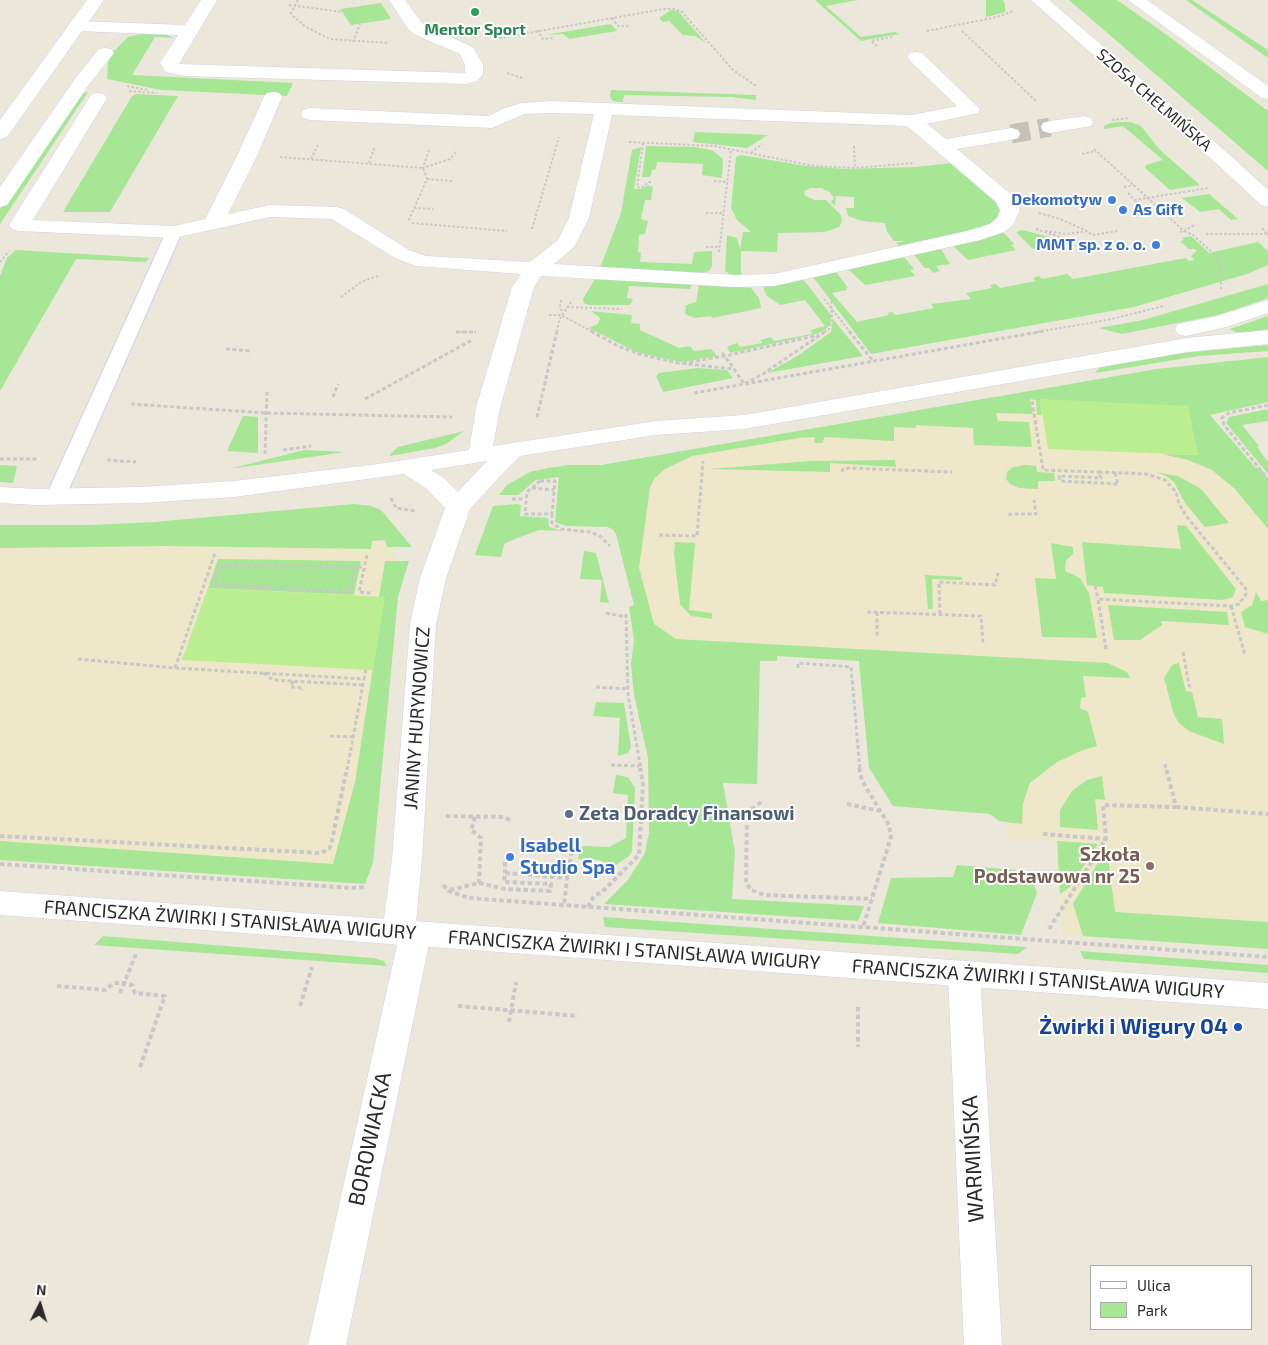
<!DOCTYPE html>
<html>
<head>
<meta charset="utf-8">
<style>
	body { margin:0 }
	#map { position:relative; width:1268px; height:1345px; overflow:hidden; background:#ece7db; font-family:"Exo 2",sans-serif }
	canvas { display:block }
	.legend { position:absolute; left:1090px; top:1265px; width:162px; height:65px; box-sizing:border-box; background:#fff; border:1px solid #aaa; margin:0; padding:6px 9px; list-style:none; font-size:15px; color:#2a2a2a }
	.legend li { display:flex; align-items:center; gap:10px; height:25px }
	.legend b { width:25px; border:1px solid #aaa }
	.north { position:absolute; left:15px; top:1280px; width:50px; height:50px; -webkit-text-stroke:4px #fff; paint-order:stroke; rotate:5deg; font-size:14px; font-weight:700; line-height:20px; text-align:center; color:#2a2a2a }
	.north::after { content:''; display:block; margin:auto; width:18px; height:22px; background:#2a2a2a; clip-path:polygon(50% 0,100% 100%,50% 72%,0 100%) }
</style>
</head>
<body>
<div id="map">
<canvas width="1268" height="1345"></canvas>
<ul class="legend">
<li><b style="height:6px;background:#fff"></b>Ulica</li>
<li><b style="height:14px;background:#a7e694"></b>Park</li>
</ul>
<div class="north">N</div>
</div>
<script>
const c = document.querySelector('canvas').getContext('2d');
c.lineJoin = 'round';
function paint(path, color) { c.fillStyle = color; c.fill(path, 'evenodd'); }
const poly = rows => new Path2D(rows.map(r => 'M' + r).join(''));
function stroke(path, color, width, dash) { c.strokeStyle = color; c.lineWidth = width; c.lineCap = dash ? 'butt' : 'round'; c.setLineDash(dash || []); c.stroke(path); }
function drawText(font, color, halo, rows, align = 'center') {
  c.font = font + ' "Exo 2",sans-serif'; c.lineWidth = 4; c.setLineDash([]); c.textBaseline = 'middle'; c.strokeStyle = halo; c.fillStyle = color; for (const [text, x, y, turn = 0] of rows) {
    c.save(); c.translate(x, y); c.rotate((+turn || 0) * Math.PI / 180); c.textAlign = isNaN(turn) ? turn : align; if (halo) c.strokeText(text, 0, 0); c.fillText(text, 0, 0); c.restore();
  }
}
const education = poly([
	[1168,374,1268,493,1268,949,1062,935,1056,841,1008,838,1005,808,875,652,643,639,600,469],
	[0,537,396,538,365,884,0,860]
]);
const green = poly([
	[815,0,858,0,826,6,861,37,895,32,899,34,861,41],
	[986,0,1003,0,1005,3,1005,12,986,17],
	[1069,0,1117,0,1167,35,1268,111,1268,171],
	[1186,0,1192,0,1268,50,1268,58],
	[381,3,391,19,351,25,340,9],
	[671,10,678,11,705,42,695,36,683,35,669,21,663,22,659,18],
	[611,24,617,31,569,39,563,34,545,35],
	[142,34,167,35,174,38,155,37,132,75,293,83,287,96,161,90,107,79,108,62,112,53,128,37],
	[611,90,756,95,756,100,731,97,624,95,623,102,617,102,612,100,610,96],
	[88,92,0,224,0,209,77,95],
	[136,94,178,96,110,212,63,212,132,96],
	[1121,122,1131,122,1141,126,1159,149,1200,185,1170,190,1145,168,1146,165,1163,160,1123,126,1104,129,1104,126,1110,123],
	[695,132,768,135,747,148,693,142],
	[646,146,694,147,712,150,723,159,722,178,702,175,703,164,657,162,656,169,652,170,650,177,642,177],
	[641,147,634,189,643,189,647,185,653,187,651,200,645,200,641,219,648,221,645,234,639,235,638,252,641,253,640,262,692,264,694,252,712,251,712,266,709,271,699,274,600,268,621,213,632,150],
	[741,155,806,166,844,169,916,167,952,163,993,195,1000,208,1000,213,998,219,983,229,900,247,896,243,905,241,894,241,887,232,885,223,862,221,848,216,846,208,854,208,854,197,836,196,835,206,831,202,834,198,830,192,821,188,811,188,804,191,805,196,815,200,826,200,841,215,842,222,839,227,825,232,778,233,777,252,741,251,741,277,732,276,725,271,727,235,737,238,740,249,743,232,751,232,737,220,731,208,736,157],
	[1209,194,1238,219,1231,220,1219,209,1200,212,1182,198],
	[1022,230,1069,242,1033,249,1016,232],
	[1000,232,1005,234,1014,244,1011,245,1016,250,968,260,953,246],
	[1191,236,1209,253,1258,242,1268,251,1268,265,1247,274,1134,307,871,354,813,277,836,272,848,288,846,288,847,290,832,293,857,322,889,315,888,313,892,312,896,315,934,308,931,304,971,299,966,293,992,288,990,285,996,284,1000,288,1036,281,1033,278,1039,276,1042,279,1067,274,1073,279,1186,258,1189,261,1194,260,1191,256,1197,251,1194,249,1189,249,1180,241,1184,240,1182,238],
	[941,249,950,264,936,266,940,271,933,273,929,268,925,268,914,255],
	[16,250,149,258,146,262,76,259,0,391,0,276,7,258],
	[904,257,914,269,910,270,915,276,865,285,848,269],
	[595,279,692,284,690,289,629,286,627,298,633,299,630,305,589,305,584,303,583,299],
	[803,279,831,315,830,324,826,329,816,334,730,353,727,347,731,345,737,343,740,347,762,343,760,340,771,337,774,341,812,334,811,330,825,326,805,300,780,305,767,296,764,290,764,286],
	[699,284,751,288,759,298,761,308,712,318,711,316,695,318,685,314,686,306,684,306,696,302],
	[1268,284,1268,298,1223,314,1122,334,1099,328,1143,320],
	[591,311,632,315,631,323,640,324,640,330,679,348,690,346,694,351,711,349,717,356,681,362,636,352,589,328,598,324,600,318],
	[1268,316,1268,332,1235,332,1230,329],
	[833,319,863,356,767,373,799,355,831,332],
	[1268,345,1268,351,1199,356,1095,373,1100,367,1182,353],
	[1268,357,1268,402,1210,415,1255,467,1261,469,1268,479,1268,529,1235,489,1212,470,1188,460,1162,454,1198,455,1040,399,1042,415,1037,415,1036,400,1030,399,1033,414,996,413,998,421,1029,422,1032,447,974,445,973,428,916,425,916,428,894,427,894,441,824,437,823,443,814,443,815,437,799,438,692,456,665,469,655,478,650,487,639,568,654,624,676,639,1107,663,1127,672,1130,678,1083,676,1086,697,1081,698,1080,708,1088,712,1097,746,1083,750,1057,762,1030,783,1023,803,1022,824,999,821,990,814,893,806,869,768,859,661,777,656,777,661,760,661,757,784,723,783,735,852,732,899,864,906,858,921,604,904,628,880,645,853,649,832,648,758,634,695,631,664,634,640,629,607,634,605,616,534,613,530,608,527,566,526,555,522,559,477,536,480,518,495,499,495,507,485,530,472,548,468,569,465,601,465,1157,369],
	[697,368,727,370,733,378,663,392,656,376,659,373],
	[1268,409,1268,421,1242,425,1259,446,1257,447,1268,462,1268,474,1226,423,1229,417],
	[243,416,258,417,258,453,227,451],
	[464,431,446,444,435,448,390,456,391,453,398,447],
	[304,450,345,452,229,469],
	[895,460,896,467,830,463,830,472,708,469,811,461],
	[0,465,17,466,13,483,0,482],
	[1025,465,1036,466,1037,472,1054,473,1055,481,1038,481,1038,489,1019,488,1010,484,1006,479,1007,472,1013,467],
	[1156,472,1178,476,1201,489,1229,523,1205,527,1185,503,1174,482,1166,476],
	[354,504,371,506,381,510,412,547,387,547,385,540,372,541,371,549,167,546,0,548,0,525,91,525,154,522],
	[517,504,521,505,520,516,548,518,549,527,562,531,539,530,510,541,504,544,501,557,475,555,493,506],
	[1177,525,1186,526,1236,589,1233,597,1223,600,1104,593,1103,587,1087,585,1082,542,1181,549],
	[675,542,695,543,689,610,712,613,712,619,691,616,680,604,674,554],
	[1051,543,1073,547,1073,554,1066,560,1065,571,1080,578,1089,593,1097,638,1042,637,1035,578,1056,579],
	[584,551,596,553,609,603,600,602,602,580,580,579],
	[218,559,361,561,354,595,208,588],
	[385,561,409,561,398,597,373,863,365,884,0,860,0,841,333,864,355,782,384,597,379,597],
	[925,575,962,577,962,580,932,579,933,609,928,609],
	[1256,592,1261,601,1268,600,1268,634,1245,627,1241,612,1252,605],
	[1108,605,1227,612,1229,625,1161,621,1162,625,1140,640,1114,640],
	[1179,663,1186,691,1192,692,1198,717,1222,719,1224,744,1189,731,1179,723,1174,715,1164,678,1172,665],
	[596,702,624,703,631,747,628,753,618,756,620,718,593,716],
	[616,775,628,777,635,788,632,851,629,856,613,867,599,860,578,859,580,849,584,846,609,847,626,838,628,795,613,793],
	[1102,776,1105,800,1095,799,1098,830,1060,827,1060,810,1072,791,1087,780],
	[1057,841,1098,844,1069,888,1060,894],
	[1107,848,1115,912,1268,922,1268,949,1083,936,1073,904],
	[957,865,1015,870,1033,882,1037,893,1021,935,878,923,891,878,953,877],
	[603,917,1027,947,1018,954,605,927],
	[103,936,373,958,384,961,387,966,94,945],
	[1080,951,1268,965,1268,973,1084,959]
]);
const pitch = poly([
	[1040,399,1188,406,1198,455,1048,449],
	[208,588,385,597,373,670,182,660]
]);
const minorTunnel = poly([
	[1011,134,1050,127]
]);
const pathFar2 = poly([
	[298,0,291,13,292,15,306,27,330,39,389,43],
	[289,5,342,12],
	[612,18,618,26,628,26],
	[537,30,543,39,553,38],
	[927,31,997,17,1013,11],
	[962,31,1036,101],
	[495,39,663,9,675,9,682,12,733,70,756,86],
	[353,42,360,24],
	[877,46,871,41,893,37],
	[507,73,522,78],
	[127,86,148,90],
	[129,91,157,93],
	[1112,120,1129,118],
	[629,142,714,146,814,166,855,168,915,163],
	[643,143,637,187,642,188,648,182,651,182],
	[854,146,855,168],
	[1094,149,1184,231,1196,224],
	[429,150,423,168,450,159,456,152],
	[751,153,762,144],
	[1082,154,1096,151],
	[280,157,423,168,427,179,408,222],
	[311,159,318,145],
	[369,163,374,148],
	[427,179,453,181],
	[714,181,727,182],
	[1124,187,1134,185],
	[1128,193,1135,200,1208,188],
	[1135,201,1141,206],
	[414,208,433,209],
	[706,213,723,213],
	[1039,213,1060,219,1087,231],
	[412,223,507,231],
	[1262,228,1268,236],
	[532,229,559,137],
	[1036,229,1066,239,1079,240],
	[1045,231,1067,234,1087,231,1092,235,1118,231],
	[1180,232,1184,231,1193,235,1215,255,1221,269,1221,289],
	[1206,234,1267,234],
	[706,247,719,247],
	[719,252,731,150],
	[0,262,9,251],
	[341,297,361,282,378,276],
	[824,299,850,332],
	[561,300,560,307,563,313],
	[567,307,622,309],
	[549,315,561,315,593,332],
	[456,332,476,332],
	[557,332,559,320,571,302],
	[824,332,829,329,832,320,831,296],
	[1037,332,1107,320,1164,306]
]);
const pathFar1 = poly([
	[591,331,618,346,639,354,678,363,734,369,744,384,763,374,826,331],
	[849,331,873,361],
	[456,332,476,332],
	[226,349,251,351],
	[722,353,734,368],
	[683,363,725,356,819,335],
	[694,393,1044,331],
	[333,397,338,384],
	[365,399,472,340],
	[1032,401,1043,470,1099,472],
	[131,404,266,413,452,417],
	[1268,405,1229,413,1222,418,1224,425,1268,479],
	[537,417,557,331],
	[283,450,311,446],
	[265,454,267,392],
	[0,459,39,459],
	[107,460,136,462],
	[842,472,843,469,849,468,952,472],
	[1115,473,1118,484],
	[540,481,555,481,552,514,525,514,527,492,540,481],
	[532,488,554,490],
	[391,498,396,508,415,511],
	[512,499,525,499],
	[552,514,552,523,561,529,590,532,600,536,610,546],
	[1010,516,1010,514,1036,514,1034,500],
	[659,535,697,536,703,461],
	[367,555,359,592,371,593],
	[355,568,350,592,214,585,220,566,364,567],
	[1095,586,1098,599],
	[1231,606,1245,655],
	[867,612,981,616,983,643],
	[877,612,877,637],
	[606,613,626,617],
	[626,614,628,694,641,770],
	[940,614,939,582,995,585,998,573],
	[1106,649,1098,599,1231,606,1239,604,1246,594,1246,589,1187,517,1179,504,1176,492,1165,480,1146,474,1099,472,1101,478,1059,476,1060,481,1118,484,1118,486],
	[1183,652,1189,686,1191,686],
	[78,659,175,668,364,679,366,669],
	[175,668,215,553],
	[798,668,798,663,851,667,860,770],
	[264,673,273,680,363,685],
	[293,681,291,687,303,688,302,690],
	[596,687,628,689],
	[330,736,355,737],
	[1165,764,1166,770],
	[611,765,640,766],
	[347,770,364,679]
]);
const path = poly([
	[859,768,862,781,889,825,891,837,863,927],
	[761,802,747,813,746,883,751,890,764,895,872,899],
	[847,804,880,811],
	[1176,807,1268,814],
	[446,816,503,817,510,820],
	[475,817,471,830,481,838,479,883],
	[1043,834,1106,839],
	[0,836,321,853,329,849,331,845,347,768],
	[505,862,505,873],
	[0,864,353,888,366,887],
	[567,878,574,838],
	[443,885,449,891,469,898,1268,957],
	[450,890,479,883,505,889,550,891,551,884,504,882,505,873,567,878,564,905],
	[588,907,594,896,602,892,639,855,643,784,640,768],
	[1049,929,1106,839,1103,805,1176,807,1166,768],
	[57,986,105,990,114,983,125,983,132,985,135,993,165,996,139,1070],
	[120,993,136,954],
	[300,1006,312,967],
	[458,1006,578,1016],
	[858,1007,858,1047],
	[509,1022,516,982]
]);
const service = poly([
	[174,227,180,228,182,232,66,496,63,500,56,502,49,500,46,496,166,232,168,228,174,227]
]);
const minor = poly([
	[201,0,217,0,179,64,465,73,465,65,460,54,418,36,409,30,389,0,405,0,421,22,430,28,473,47,483,65,483,74,477,81,466,84,184,76,166,72,160,63,178,35,77,31,71,30,68,26,71,22,77,21,185,25,201,0],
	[105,48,111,49,114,53,90,83,7,205,0,207,0,187,77,76,99,49,105,48],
	[916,52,922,53,980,109,978,113,927,124,946,139,1011,128,1018,130,1020,134,1018,138,1011,140,957,149,1012,195,1020,210,1013,225,1004,232,980,240,774,286,735,287,541,276,534,287,500,408,493,446,656,421,744,415,1187,338,1268,330,1268,344,1187,352,744,429,656,435,520,456,500,476,470,509,446,578,436,624,422,859,416,922,426,925,431,934,346,1345,308,1345,397,945,387,942,382,933,392,859,410,624,420,578,445,508,427,489,404,474,234,497,141,503,36,505,0,503,0,487,36,489,141,487,234,481,378,464,469,450,476,408,512,287,521,274,416,266,395,258,332,219,270,217,174,238,19,231,12,229,9,225,89,98,92,94,98,93,104,94,107,98,33,220,174,226,205,219,237,156,264,97,267,93,273,92,279,93,282,97,257,156,228,214,270,205,337,207,344,209,409,250,426,256,530,262,558,240,569,218,594,114,551,113,524,114,492,128,310,120,303,118,301,114,303,110,310,108,489,116,502,109,522,103,551,101,912,115,957,106,910,61,907,57,910,53,916,52],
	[612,115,907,126,996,202,1000,210,997,218,990,224,967,231,774,274,735,275,554,264,574,247,589,218,612,115],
	[487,461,458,492,445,479,431,470,487,461],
	[1084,116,1091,118,1093,122,1091,126,1050,133,1043,131,1041,127,1043,123,1050,121,1084,116],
	[1268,300,1268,313,1226,327,1186,336,1178,334,1175,329,1178,324,1213,317,1268,300],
	[964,961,975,965,980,974,1002,1345,964,1345,948,974,953,965,964,961]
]);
const tertiary = poly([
	[87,0,104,0,7,137,0,139,0,120,87,0],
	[0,891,1268,983,1268,1009,0,915,0,891]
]);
const secondary = poly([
	[1031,0,1049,0,1231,156,1268,190,1268,207,1261,205,1217,164,1031,0],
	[1128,0,1147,0,1268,86,1268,99,1262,98,1128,0]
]);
const markers = [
	[475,12,5,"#2e9e5b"],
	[1112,200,5,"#3f7fe0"],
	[1123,210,5,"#3f7fe0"],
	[1156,245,5,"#3f7fe0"],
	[569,814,5,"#5c6f8a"],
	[510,857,5,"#3f7fe0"],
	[1150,866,5,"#8d6e63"],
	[1238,1027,5,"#1a4fb4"]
];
const farLeisurenames = [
	["Mentor Sport",475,30]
];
const farStreetnames = [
	["SZOSA CHEŁMIŃSKA",1154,100,41]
];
const farShopnames = [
	["Dekomotyw",1102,200],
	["As Gift",1133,210,"left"],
	["MMT sp. z o. o.",1146,245]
];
const streetNames = [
	["JANINY HURYNOWICZ",417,718,-86],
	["FRANCISZKA ŻWIRKI I STANISŁAWA WIGURY",230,920,4],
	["FRANCISZKA ŻWIRKI I STANISŁAWA WIGURY",634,950,4],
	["FRANCISZKA ŻWIRKI I STANISŁAWA WIGURY",1038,979,4]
];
const serviceNames = [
	["Zeta Doradcy Finansowi",579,814]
];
const shopNames = [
	["Isabell",520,846],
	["Studio Spa",520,868]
];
const educationNames = [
	["Szkoła",1140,855],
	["Podstawowa nr 25",1140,877]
];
const nearTransitnames = [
	["Żwirki i Wigury 04",1228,1027]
];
const nearStreetnames = [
	["BOROWIACKA",370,1139,-78],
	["WARMIŃSKA",973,1159,-93]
];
paint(education, '#efe7c9');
paint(green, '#a7e694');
paint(pitch, '#bbee90');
stroke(minorTunnel, '#c5c1b8', 19, [19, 9]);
stroke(service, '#d0d1e3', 2);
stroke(minor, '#d0d1e3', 1);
stroke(tertiary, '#d0d1e3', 1);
stroke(secondary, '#d0d1e3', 1);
stroke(pathFar2, '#c8c8c8', 2, [2.5, 2]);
stroke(pathFar1, '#c8c8c8', 3, [4, 2.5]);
stroke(path, '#c8c8c8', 4, [4.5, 3]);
paint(service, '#fff');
paint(minor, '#fff');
paint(tertiary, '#fff');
paint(secondary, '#fff');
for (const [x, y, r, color] of markers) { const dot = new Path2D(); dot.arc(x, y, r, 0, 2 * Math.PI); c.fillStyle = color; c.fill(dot); stroke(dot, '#fff', 2); }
drawText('bold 16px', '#27864d', '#fff', farLeisurenames);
drawText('16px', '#2a2a2a', '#fff', farStreetnames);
drawText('bold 16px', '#366cbe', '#fff', farShopnames, 'right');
drawText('19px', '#2a2a2a', '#fff', streetNames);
drawText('bold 19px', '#4e5e75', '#fff', serviceNames, 'left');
drawText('bold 19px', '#366cbe', '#fff', shopNames, 'left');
drawText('bold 19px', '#785e54', '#fff', educationNames, 'right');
drawText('bold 22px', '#164399', '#fff', nearTransitnames, 'right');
drawText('22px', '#2a2a2a', '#fff', nearStreetnames);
</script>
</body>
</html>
